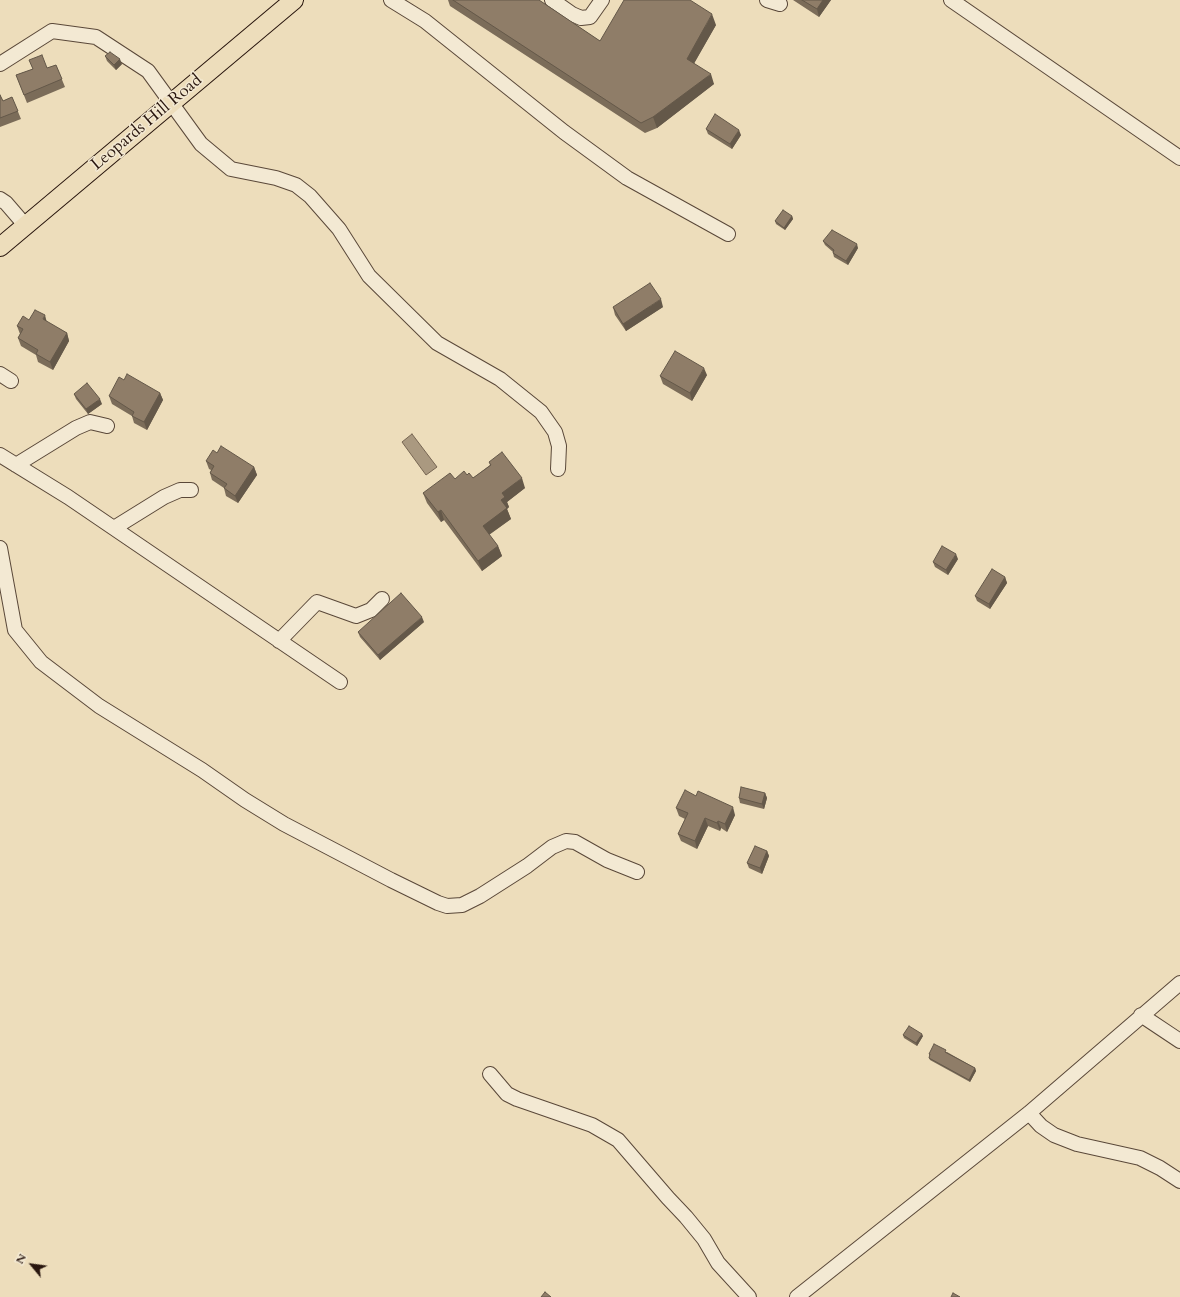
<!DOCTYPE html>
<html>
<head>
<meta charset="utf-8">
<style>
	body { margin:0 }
	#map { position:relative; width:1180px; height:1297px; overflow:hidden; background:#edddbb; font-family:Cardo,serif }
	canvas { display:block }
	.north { position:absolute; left:12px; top:1245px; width:40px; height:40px; -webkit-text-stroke:3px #f3e9d3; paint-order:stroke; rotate:299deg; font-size:11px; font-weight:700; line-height:16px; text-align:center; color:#29160e }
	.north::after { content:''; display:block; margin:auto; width:14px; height:18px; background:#29160e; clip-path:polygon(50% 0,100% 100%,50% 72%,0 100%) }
</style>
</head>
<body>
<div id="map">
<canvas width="1180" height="1297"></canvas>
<div class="north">N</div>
</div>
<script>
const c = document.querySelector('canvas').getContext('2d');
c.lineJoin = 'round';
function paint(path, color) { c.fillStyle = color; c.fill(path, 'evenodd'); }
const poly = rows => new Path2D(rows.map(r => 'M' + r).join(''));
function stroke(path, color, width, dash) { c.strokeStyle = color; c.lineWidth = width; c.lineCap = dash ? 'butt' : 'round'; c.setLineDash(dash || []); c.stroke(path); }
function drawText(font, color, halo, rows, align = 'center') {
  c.font = font + ' Cardo,serif'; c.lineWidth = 3; c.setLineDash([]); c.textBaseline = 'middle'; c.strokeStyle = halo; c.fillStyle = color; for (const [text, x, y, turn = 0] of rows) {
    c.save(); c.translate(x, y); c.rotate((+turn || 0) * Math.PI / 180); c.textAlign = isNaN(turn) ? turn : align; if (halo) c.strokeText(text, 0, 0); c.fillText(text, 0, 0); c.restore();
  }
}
const water = poly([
	[412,434,437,467,426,475,402,442,412,434]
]);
const minor = poly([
	[391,0,425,21,564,132,627,178,728,234],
	[552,0,572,14,581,18,590,17,602,0],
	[767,0,780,4],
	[951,0,1180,158],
	[0,64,52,31,96,37,148,71,201,144,231,169,276,178,296,185,310,196,339,229,369,276,437,343,500,379,541,412,555,432,559,446,558,469],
	[0,199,6,203,25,225],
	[0,374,11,381],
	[0,455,68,497,340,682],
	[16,465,76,428,90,422,107,426],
	[114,528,164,497,180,490,191,490],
	[0,548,15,630,41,662,99,706,202,770,245,800,284,824,391,880,438,903,447,906,462,905,480,896,527,866,552,847,566,841,575,842,607,860,637,872],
	[279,641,317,602,356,616,371,610,382,599],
	[1141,1015,1180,1041],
	[490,1074,507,1094,517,1099,592,1125,618,1140,668,1198,686,1217,704,1239,718,1263,749,1297],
	[1029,1113,1041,1126,1054,1135,1077,1144,1140,1158,1160,1168,1180,1181],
	[797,1297,1029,1113,1180,983]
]);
const major = poly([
	[0,247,294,0]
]);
const wall = poly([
	[448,0,539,0,600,41,716,25,694,63,714,84,657,128,645,133,450,6],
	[793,0,831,0,819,17],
	[105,56,122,64,116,70,107,61],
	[29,60,47,68,56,65,65,87,27,103,16,75,33,69],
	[0,95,3,101,12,97,21,119,0,127],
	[706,129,741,135,732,149,708,134],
	[792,216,793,219,785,230,776,224,775,221],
	[823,241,858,248,848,265,834,257,833,253,833,252,825,245],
	[613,307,663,307,626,331,615,315],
	[29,320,47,322,67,333,69,341,53,370,38,362,36,355,21,346,18,338,20,334,17,326],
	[707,375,692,401,663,384,660,376],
	[124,380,160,393,163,400,147,430,134,423,132,416,112,404,109,396],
	[74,394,102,404,88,414,76,399],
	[217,453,254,467,257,475,238,503,226,496,224,488,212,480,210,473,211,470,209,469,206,461],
	[489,462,525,488,507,502,509,507,507,509,511,519,489,535,498,546,502,556,482,571,444,520,441,522,427,503,423,493,455,479,467,475,473,478,490,465],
	[958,559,948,575,935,567,933,562],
	[1005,577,1007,583,990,609,977,601,975,596],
	[424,622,380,660,360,637,358,632],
	[765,793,767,798,764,809,740,803,739,798],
	[676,808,735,815,727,832,721,828,720,831,708,826,697,849,681,841,678,834,685,819,679,816],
	[767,851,769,856,762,874,749,868,747,863],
	[903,1035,923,1036,917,1046,904,1038],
	[947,1052,975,1068,976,1071,970,1082,930,1060,929,1058,930,1056,929,1054]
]);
const shadedWall = poly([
	[823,0,831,0,819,17,817,9],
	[712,14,716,25,691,69,687,59],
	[120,59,122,64,116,70,114,65],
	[711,74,714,84,657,128,653,117],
	[739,130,741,135,732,149,730,144],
	[792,216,793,219,785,230,784,228],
	[857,244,858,248,848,265,846,261],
	[661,299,663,307,626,331,623,324],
	[45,315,47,323,43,319],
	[67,333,69,341,53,370,50,362],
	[704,368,707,375,692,401,690,393],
	[160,393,163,400,147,430,144,422],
	[100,399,102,404,88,414,86,409],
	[254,467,257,475,238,503,235,496],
	[522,478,525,488,507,502,509,507,507,509,511,519,487,536,483,526,501,500,502,493],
	[441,510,444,520,441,522,438,512],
	[498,546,502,556,482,571,478,561],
	[956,554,958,559,948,575,946,570],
	[1005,577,1007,583,990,609,989,604],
	[422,617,424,622,380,660,378,655],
	[765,793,767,798,764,809,762,804],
	[733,807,735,815,727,832,725,824],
	[705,818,708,826,697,849,695,841],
	[718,821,721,828,720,831,717,823],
	[767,851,769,856,762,874,760,868],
	[922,1034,923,1036,917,1046,916,1043],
	[975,1068,976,1071,970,1082,969,1080]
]);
const building = poly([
	[453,0,539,0,600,41,624,0,690,0,712,14,687,59,711,74,653,117,641,123,453,0],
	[802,0,823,0,817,9,802,0],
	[110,52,120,59,114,65,105,56,110,52],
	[42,55,47,68,56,65,62,79,24,95,16,75,33,69,29,60,42,55],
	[0,95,3,101,12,97,18,111,0,118,0,95],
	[715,114,739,130,730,144,706,129,715,114],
	[783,210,792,216,784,228,775,221,783,210],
	[832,230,857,244,846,261,833,253,834,250,823,241,832,230],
	[650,283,661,299,623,324,613,307,650,283],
	[35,310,45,315,43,319,67,333,50,362,36,354,38,350,18,338,23,329,17,326,23,316,29,320,35,310],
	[675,351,704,368,690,393,660,376,675,351],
	[127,374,160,393,144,422,132,416,134,412,109,396,119,377,124,380,127,374],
	[87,383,100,399,86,409,74,394,87,383],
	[221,446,254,467,235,496,224,488,227,484,210,473,214,466,206,461,213,450,217,453,221,446],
	[502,452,522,478,502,493,505,497,501,500,507,508,483,526,498,546,478,561,441,510,438,512,423,493,450,473,455,479,464,471,467,475,469,473,473,478,491,465,489,462,502,452],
	[942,546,956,554,946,570,933,562,942,546],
	[992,569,1005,577,989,604,975,596,992,569],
	[401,593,422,617,378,655,358,632,401,593],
	[741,787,765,793,762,804,739,798,741,787],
	[685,790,696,796,698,791,733,807,725,824,718,821,717,823,705,818,695,841,678,834,688,813,676,808,685,790],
	[755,846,767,851,760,868,747,863,755,846],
	[909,1026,922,1034,916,1043,903,1035,909,1026],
	[934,1044,946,1050,945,1052,975,1068,969,1080,929,1058,930,1054,929,1054,934,1044],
	[545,1292,551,1297,541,1297,545,1292],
	[953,1293,960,1297,951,1297,953,1293]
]);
const streetNames = [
	["Leopards Hill Road",147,123,-40]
];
paint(water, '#aa9980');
stroke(water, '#766552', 1);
stroke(minor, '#5a4839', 16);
stroke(major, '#29160e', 20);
stroke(minor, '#f3e9d3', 14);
stroke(major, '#edddbb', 18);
paint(wall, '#7b6c59');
paint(shadedWall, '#645849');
paint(building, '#8f7d68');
stroke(building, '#645849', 1);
drawText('17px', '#29160e', '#f3e9d3', streetNames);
</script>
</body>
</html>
